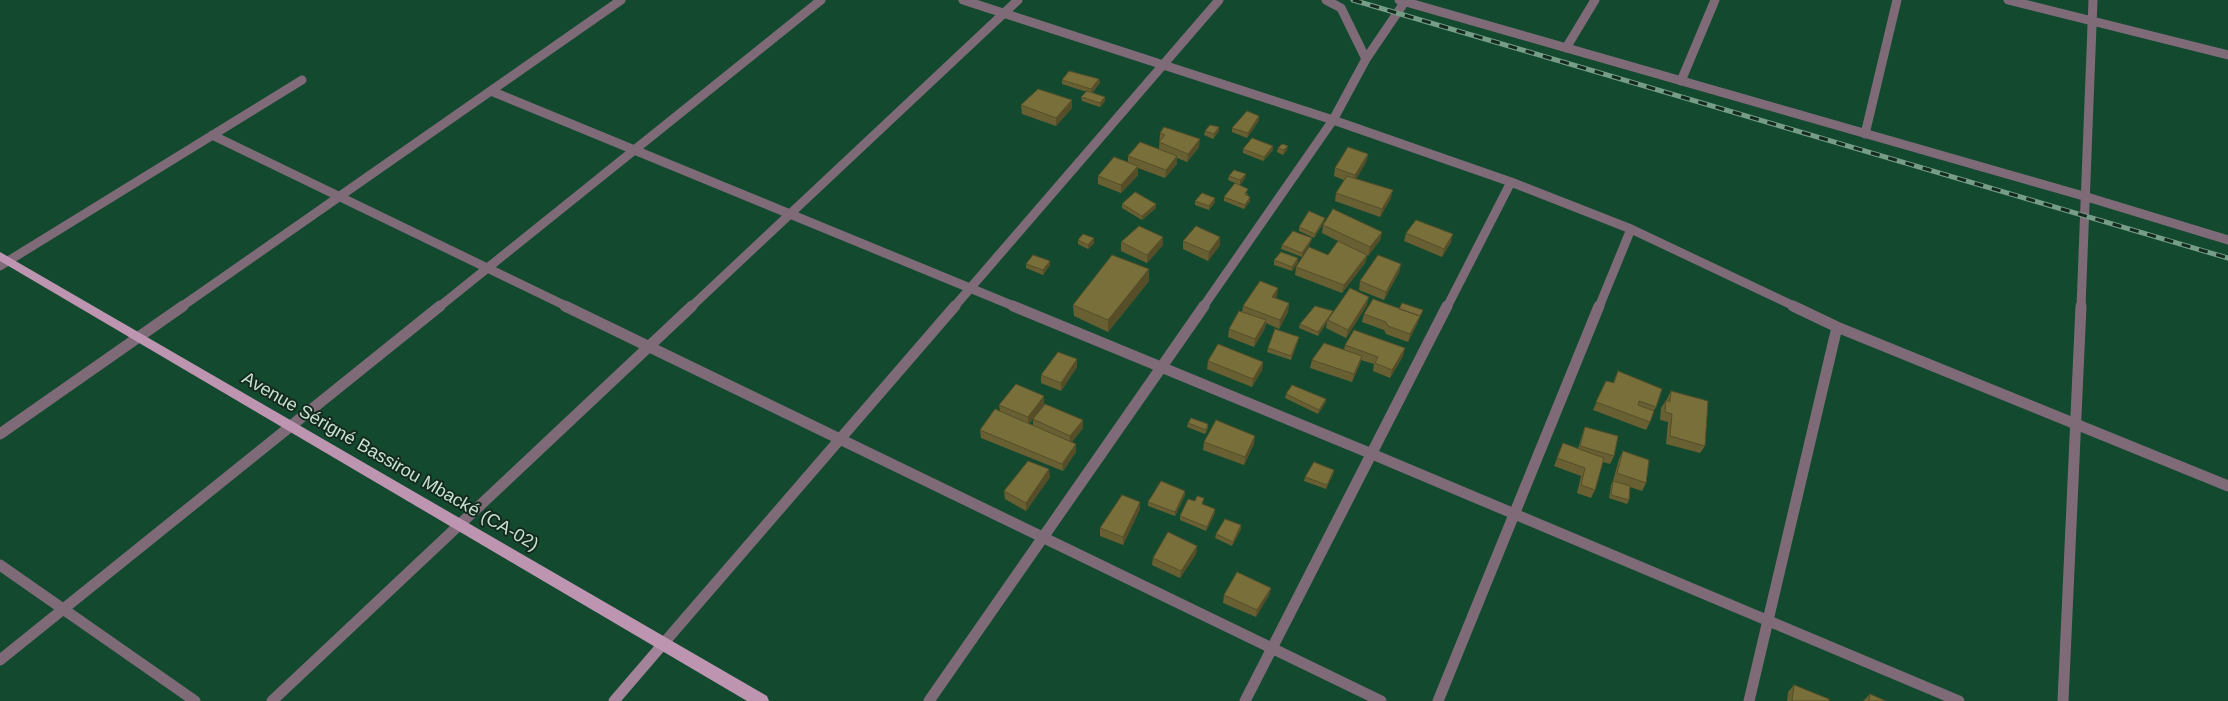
<!DOCTYPE html>
<html>
<head>
<meta charset="utf-8">
<style>
	body { margin:0 }
	canvas { display:block; background:#13492f }
</style>
</head>
<body>
<canvas width="2228" height="701"></canvas>
<script>
const c = document.querySelector('canvas').getContext('2d');
c.lineJoin = 'round';
const poly = rows => new Path2D(rows.map(r => 'M' + r).join(''));
function stroke(path, color, width, dash) { c.strokeStyle = color; c.lineWidth = width; c.lineCap = dash ? 'butt' : 'round'; c.setLineDash(dash || []); c.stroke(path); }
function paint(path, color) { c.fillStyle = color; c.fill(path, 'evenodd'); }
function drawText(font, color, halo, rows, align = 'center') {
  c.font = font + ' Helvetica,sans-serif'; c.lineWidth = 4; c.setLineDash([]); c.textBaseline = 'middle'; c.strokeStyle = halo; c.fillStyle = color; for (const [text, x, y, turn = 0] of rows) {
    c.save(); c.translate(x, y); c.rotate((+turn || 0) * Math.PI / 180); c.textAlign = isNaN(turn) ? turn : align; if (halo) c.strokeText(text, 0, 0); c.fillText(text, 0, 0); c.restore();
  }
}
const streetFar1 = poly([
	[963,0,1333,120,1511,182,1631,229,1796,307],
	[1399,0,2087,197,2228,240],
	[2008,0,2228,55],
	[1566,48,1595,0],
	[1366,59,1406,0],
	[1681,81,1715,0],
	[491,91,1016,307],
	[1865,134,1897,0],
	[212,135,568,307],
	[0,266,302,80],
	[181,307,621,0],
	[439,307,821,0],
	[691,307,1018,0],
	[954,307,1219,0],
	[1203,307,1333,120,1366,59,1341,8,1326,0],
	[1447,307,1511,182],
	[1599,307,1631,229],
	[2081,307,2093,0]
]);
const street = poly([
	[565,306,1381,701],
	[1013,306,1372,454,1959,701],
	[1793,306,1837,327,2228,486],
	[0,434,183,306],
	[0,565,195,701],
	[663,644,955,306],
	[0,660,440,306],
	[272,701,692,306],
	[929,701,1204,306],
	[1245,701,1447,306],
	[1438,701,1599,306],
	[1749,701,1837,327],
	[2063,701,2081,306]
]);
const secondary = poly([
	[614,701,663,644]
]);
const primary = poly([
	[0,252,767,696,769,701,747,701,0,261,0,252]
]);
const rail = poly([
	[1353,0,2228,258]
]);
const wall = poly([
	[1099,79,1100,83,1092,93,1105,97,1105,101,1100,107,1082,101,1081,97,1087,92,1062,84,1062,80],
	[1072,100,1072,108,1056,126,1022,114,1021,105],
	[1259,120,1247,138,1232,132,1232,128],
	[1205,131,1219,131,1213,139,1204,135],
	[1160,133,1199,147,1187,162,1177,158,1177,164,1165,178,1138,168,1138,175,1121,193,1098,184,1098,176,1128,163,1128,156,1159,149],
	[1278,148,1287,150,1283,155,1277,152],
	[1243,149,1273,150,1263,161,1243,153],
	[1368,154,1366,162,1356,179,1391,198,1380,217,1335,201,1336,193,1344,180,1334,176,1335,168],
	[1229,176,1245,178,1240,185,1228,180],
	[1248,193,1247,195,1250,201,1244,209,1224,201,1224,197],
	[1195,201,1215,202,1209,210,1195,205],
	[1122,204,1156,204,1156,208,1142,220,1122,208],
	[1324,222,1314,238,1299,231,1299,227],
	[1323,225,1382,232,1380,240,1368,256,1367,255,1365,263,1342,293,1295,275,1296,267,1328,255,1338,241,1322,233],
	[1406,233,1451,242,1442,257,1404,241],
	[1094,238,1094,243,1088,249,1078,244,1078,240],
	[1183,241,1220,245,1208,261,1183,249],
	[1121,242,1163,245,1147,263,1121,251],
	[1311,242,1302,257,1281,249,1282,245],
	[1298,258,1298,262,1292,271,1274,265,1274,260],
	[1050,261,1050,265,1043,275,1026,268,1026,264],
	[1401,264,1399,272,1384,300,1359,290,1360,281],
	[1149,281,1108,332,1074,316,1073,305],
	[1277,296,1275,298,1289,303,1288,312,1279,329,1266,323,1265,328,1254,347,1228,337,1229,329,1242,312,1243,306],
	[1367,305,1346,338,1326,328,1327,322,1318,336,1299,328,1300,324,1332,314],
	[1399,309,1423,310,1417,324,1408,342,1386,334,1384,330,1362,322,1364,314],
	[1298,341,1291,360,1267,352,1268,348],
	[1345,345,1403,356,1390,378,1373,371,1374,364,1361,360,1360,364,1352,382,1310,368,1312,360,1344,350],
	[1077,359,1077,367,1061,391,1041,383,1041,375],
	[1208,361,1263,362,1262,370,1252,387,1207,369],
	[1618,371,1656,407,1653,412,1650,422,1646,430,1593,410,1606,381,1613,383],
	[1671,391,1705,446,1700,453,1666,444,1668,422,1660,420,1661,408,1666,400,1667,401,1667,399],
	[1286,394,1326,399,1325,403,1318,414,1285,398],
	[1044,404,1029,424,1033,425,1033,419,1083,428,1072,442,1076,452,1063,471,981,438,980,430,1000,411,999,405],
	[1188,423,1208,424,1208,428,1205,434,1187,427],
	[1585,427,1614,456,1610,464,1603,462,1595,490,1591,498,1577,493,1581,476,1554,466,1563,443,1578,449,1582,435],
	[1204,442,1254,444,1244,465,1203,450],
	[1623,451,1646,483,1642,491,1630,487,1629,500,1627,504,1609,498,1611,485,1613,481,1619,459],
	[1334,470,1333,474,1326,489,1304,481,1305,477],
	[1050,477,1026,511,1005,499,1004,491],
	[1185,491,1185,495,1175,516,1148,506,1148,502],
	[1140,502,1140,509,1123,545,1100,536,1100,528],
	[1203,504,1215,509,1215,513,1206,531,1180,520,1180,516],
	[1241,525,1241,529,1232,546,1215,538,1216,534],
	[1197,546,1196,554,1180,578,1152,565,1153,558],
	[1271,588,1269,595,1256,617,1223,603,1224,595],
	[1794,685,1829,701,1787,701,1788,692],
	[1870,694,1886,701,1863,701]
]);
const shadedWall = poly([
	[1099,79,1100,83,1091,93,1091,89],
	[1105,97,1105,101,1100,107,1100,103],
	[1072,100,1072,108,1056,126,1056,118],
	[1259,116,1259,120,1247,138,1248,133],
	[1219,127,1219,131,1213,139,1214,134],
	[1200,139,1199,147,1187,162,1188,154],
	[1273,146,1273,150,1263,161,1264,157],
	[1288,146,1287,150,1283,155,1284,150],
	[1368,154,1366,162,1354,183,1355,175],
	[1177,156,1177,164,1165,178,1166,170],
	[1138,166,1138,175,1121,193,1121,185],
	[1246,174,1245,178,1240,185,1240,180],
	[1393,190,1391,198,1380,217,1382,209],
	[1250,197,1250,201,1244,209,1245,205],
	[1215,198,1215,202,1209,210,1209,206],
	[1156,204,1156,208,1142,220,1142,216],
	[1325,218,1324,222,1314,238,1315,234],
	[1382,232,1380,240,1368,256,1370,247],
	[1453,234,1451,242,1442,257,1444,249],
	[1163,237,1163,245,1147,263,1147,255],
	[1220,237,1220,245,1208,261,1209,252],
	[1094,238,1094,243,1088,249,1088,245],
	[1312,238,1311,242,1302,257,1302,253],
	[1367,255,1365,263,1342,293,1344,285],
	[1298,258,1298,262,1292,271,1292,267],
	[1050,261,1050,265,1043,275,1043,270],
	[1401,264,1399,272,1384,300,1386,292],
	[1149,269,1149,281,1108,332,1108,320],
	[1278,288,1277,296,1271,305,1272,297],
	[1369,297,1367,305,1346,338,1348,330],
	[1289,303,1288,312,1279,329,1280,320],
	[1333,311,1332,316,1328,320,1327,322,1318,336,1318,332],
	[1420,316,1417,324,1408,342,1410,334],
	[1266,320,1265,328,1254,347,1255,339],
	[1299,337,1298,341,1291,360,1291,356],
	[1405,348,1403,356,1390,378,1392,370],
	[1362,356,1360,364,1352,382,1354,374],
	[1077,359,1077,367,1061,391,1061,383],
	[1263,362,1262,370,1252,387,1253,379],
	[1044,396,1044,404,1028,425,1028,417],
	[1326,399,1325,403,1318,414,1319,410],
	[1083,420,1083,428,1070,444,1070,436],
	[1255,436,1254,444,1244,465,1245,457],
	[1076,444,1076,452,1063,471,1062,464],
	[1049,469,1050,477,1026,511,1026,503],
	[1334,470,1333,474,1326,489,1327,485],
	[1185,491,1185,495,1175,516,1175,512],
	[1140,502,1140,509,1123,545,1123,537],
	[1215,509,1215,513,1206,531,1207,527],
	[1241,525,1241,529,1232,546,1233,542],
	[1197,546,1196,554,1180,578,1181,571],
	[1271,588,1269,595,1256,617,1257,610]
]);
const building = poly([
	[1069,71,1099,79,1091,89,1062,80,1069,71],
	[1038,89,1072,100,1056,118,1021,105,1038,89],
	[1087,91,1105,97,1100,103,1081,97,1087,91],
	[1247,111,1259,116,1248,133,1232,128,1247,111],
	[1210,125,1219,127,1214,134,1205,131,1210,125],
	[1164,127,1200,139,1188,154,1159,142,1165,135,1160,133,1164,127],
	[1252,138,1273,146,1264,157,1243,149,1252,138],
	[1140,142,1177,156,1166,170,1128,156,1140,142],
	[1282,144,1288,146,1284,150,1278,148,1282,144],
	[1348,147,1368,154,1355,175,1335,168,1348,147],
	[1114,157,1138,166,1121,185,1098,176,1114,157],
	[1234,170,1246,174,1240,180,1229,176,1234,170],
	[1347,176,1393,190,1382,209,1336,193,1347,176],
	[1235,183,1248,189,1245,194,1250,197,1245,205,1224,197,1235,183],
	[1135,192,1156,204,1142,216,1122,204,1135,192],
	[1202,193,1215,198,1209,206,1195,201,1202,193],
	[1333,209,1382,232,1370,247,1323,225,1333,209],
	[1309,211,1325,218,1315,234,1299,227,1309,211],
	[1416,220,1453,234,1444,249,1406,233,1416,220],
	[1139,226,1163,237,1147,255,1121,242,1139,226],
	[1196,226,1220,237,1209,252,1183,241,1196,226],
	[1293,231,1312,238,1302,253,1282,245,1293,231],
	[1083,234,1094,238,1088,245,1078,240,1083,234],
	[1338,241,1367,255,1344,285,1296,267,1309,247,1328,255,1338,241],
	[1281,252,1298,258,1292,267,1274,260,1281,252],
	[1033,255,1050,261,1043,270,1026,264,1033,255],
	[1112,255,1149,269,1108,320,1073,305,1112,255],
	[1378,255,1401,264,1386,292,1360,281,1378,255],
	[1260,281,1278,288,1272,297,1289,303,1280,320,1243,306,1260,281],
	[1350,288,1369,297,1348,330,1328,320,1350,288],
	[1373,299,1420,316,1410,334,1388,326,1386,322,1364,314,1373,299],
	[1402,303,1423,310,1420,316,1399,309,1402,303],
	[1315,306,1333,311,1318,332,1300,324,1315,306],
	[1239,311,1266,320,1255,339,1229,329,1239,311],
	[1275,329,1299,337,1291,356,1268,348,1275,329],
	[1354,330,1405,348,1392,370,1375,363,1378,357,1345,345,1354,330],
	[1324,343,1362,356,1354,374,1312,360,1324,343],
	[1218,344,1263,362,1253,379,1208,361,1218,344],
	[1058,352,1077,359,1061,383,1041,375,1058,352],
	[1618,371,1662,389,1656,407,1639,401,1638,405,1654,411,1650,422,1596,402,1606,381,1614,383,1618,371],
	[1016,384,1044,396,1028,417,999,405,1016,384],
	[1292,385,1326,399,1319,410,1286,394,1292,385],
	[1671,391,1708,401,1705,446,1670,436,1672,414,1665,412,1666,400,1670,402,1671,391],
	[1045,404,1083,420,1070,436,1033,419,1045,404],
	[995,409,1076,444,1062,464,980,430,995,409],
	[1191,418,1208,424,1206,430,1188,423,1191,418],
	[1216,420,1255,436,1245,457,1204,442,1216,420],
	[1585,427,1618,436,1614,456,1580,446,1585,427],
	[1563,443,1604,458,1595,490,1581,485,1585,468,1557,458,1563,443],
	[1623,451,1649,460,1646,483,1617,473,1623,451],
	[1028,461,1049,469,1026,503,1004,491,1028,461],
	[1314,462,1334,470,1327,485,1305,477,1314,462],
	[1161,481,1185,491,1175,512,1148,502,1161,481],
	[1613,481,1630,486,1629,500,1611,495,1613,481],
	[1122,495,1140,502,1123,537,1100,528,1122,495],
	[1197,496,1204,498,1202,504,1215,509,1207,527,1180,516,1188,499,1195,501,1197,496],
	[1225,519,1241,525,1233,542,1216,534,1225,519],
	[1168,532,1197,546,1181,571,1153,558,1168,532],
	[1237,572,1271,588,1257,610,1224,595,1237,572],
	[1794,685,1829,699,1829,701,1792,701,1794,685],
	[1870,694,1886,701,1869,701,1870,694]
]);
const streetNames = [
	["Avenue Sérigné Bassirou Mbacké (CA-02)",390,462,30]
];
stroke(streetFar1, '#7f6b78', 9);
stroke(street, '#7f6b78', 11);
stroke(secondary, '#a38399', 11);
paint(primary, '#be95b1');
stroke(rail, '#769d88', 5);
stroke(rail, '#142a1e', 3, [9]);
paint(wall, '#685f33');
paint(shadedWall, '#554e29');
paint(building, '#796f3b');
stroke(building, '#554e29', 1);
drawText('18px', '#c7e2d1', '#142a1e', streetNames);
</script>
</body>
</html>
